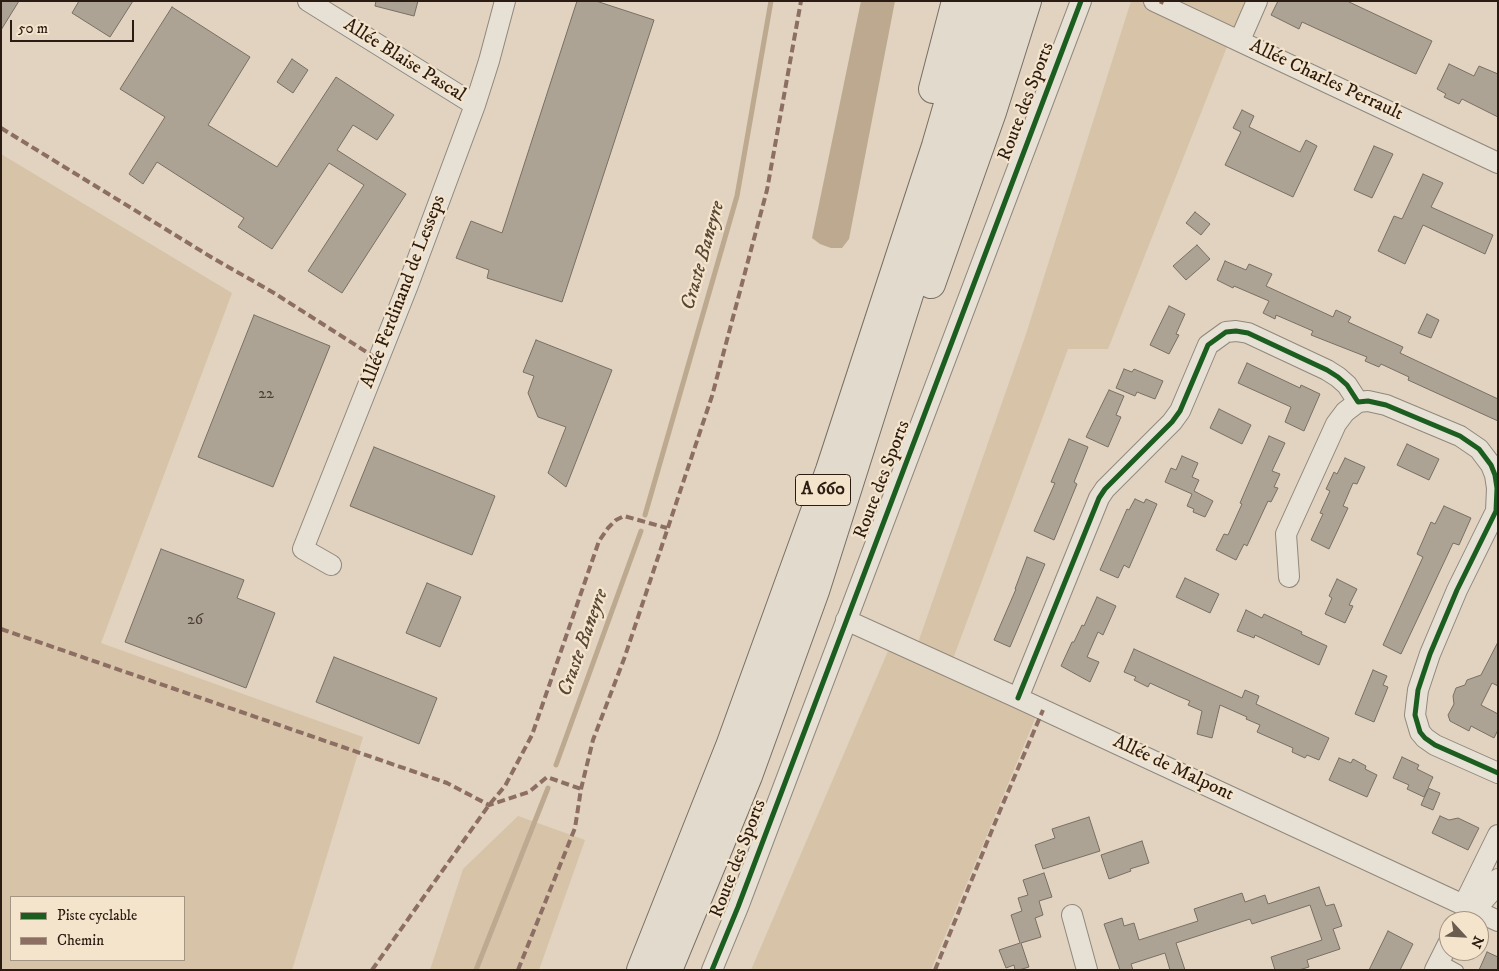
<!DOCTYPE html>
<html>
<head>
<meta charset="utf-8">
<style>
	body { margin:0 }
	#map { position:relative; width:1499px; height:971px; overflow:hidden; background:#e1d3bf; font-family:"IM FELL DW Pica",serif }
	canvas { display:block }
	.frame { position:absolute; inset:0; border:2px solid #2a1c12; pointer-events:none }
	.legend { position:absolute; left:10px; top:896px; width:175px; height:65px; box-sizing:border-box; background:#f5e4cc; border:1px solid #a49482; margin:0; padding:6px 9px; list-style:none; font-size:15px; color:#2a1c12 }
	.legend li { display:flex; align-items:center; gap:10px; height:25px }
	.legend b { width:25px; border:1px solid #a49482 }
	.north { position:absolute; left:1439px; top:911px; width:50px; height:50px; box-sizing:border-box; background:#f5e4cc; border:1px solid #a49482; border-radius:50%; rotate:115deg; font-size:14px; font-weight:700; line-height:20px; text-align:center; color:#2a1c12 }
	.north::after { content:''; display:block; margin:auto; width:18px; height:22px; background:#6a5c4f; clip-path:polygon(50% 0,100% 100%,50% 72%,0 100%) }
	.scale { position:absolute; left:10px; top:20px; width:124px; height:22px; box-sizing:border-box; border:2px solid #2a1c12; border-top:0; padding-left:6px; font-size:15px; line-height:18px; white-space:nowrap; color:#2a1c12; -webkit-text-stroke:4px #f5e4cc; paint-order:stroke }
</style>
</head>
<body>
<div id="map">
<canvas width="1499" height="971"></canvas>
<div class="frame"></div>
<ul class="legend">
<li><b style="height:6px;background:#1b5e20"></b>Piste cyclable</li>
<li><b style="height:6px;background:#8d6e63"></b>Chemin</li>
</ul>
<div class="north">N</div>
<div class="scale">50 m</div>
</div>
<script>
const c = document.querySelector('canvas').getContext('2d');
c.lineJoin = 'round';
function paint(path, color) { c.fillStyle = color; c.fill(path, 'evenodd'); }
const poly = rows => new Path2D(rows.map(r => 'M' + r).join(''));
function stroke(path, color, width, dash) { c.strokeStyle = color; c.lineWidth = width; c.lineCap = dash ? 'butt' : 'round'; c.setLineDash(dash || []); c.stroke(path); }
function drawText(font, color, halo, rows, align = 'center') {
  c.font = font + ' "IM FELL DW Pica",serif'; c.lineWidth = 4.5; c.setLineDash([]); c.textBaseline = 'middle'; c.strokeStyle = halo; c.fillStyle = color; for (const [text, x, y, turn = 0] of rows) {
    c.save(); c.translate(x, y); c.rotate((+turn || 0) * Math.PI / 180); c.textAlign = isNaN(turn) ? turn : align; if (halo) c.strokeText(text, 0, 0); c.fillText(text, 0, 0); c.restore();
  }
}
const green = poly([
	[1131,1,1245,1,1108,349,1068,349,947,675,1037,714,931,970,751,970,888,651,912,660,1026,334],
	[1,154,232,293,101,643,363,737,292,970,1,970],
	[11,897,184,897,184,960,11,960],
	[518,816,585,840,539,970,430,970,463,869]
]);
const water = poly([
	[861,1,895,1,849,239,842,248,831,248,820,244,812,238]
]);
const stream = poly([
	[645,515,737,196,771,1],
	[556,765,641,531],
	[476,970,548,788]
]);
const building = poly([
	[1,1,19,1,1,30,1,1],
	[79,1,133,1,110,37,72,13,79,1],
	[376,1,418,1,414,16,375,6,376,1],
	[577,1,596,1,654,20,562,302,487,278,489,270,456,258,471,221,502,233,577,1],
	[1278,1,1347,1,1432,41,1416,74,1302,22,1299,29,1271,15,1278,1],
	[172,7,250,57,208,125,277,167,336,77,394,115,377,140,353,125,337,150,406,194,342,293,308,271,364,185,329,163,272,249,238,227,244,218,157,162,143,184,129,174,165,117,120,89,172,7],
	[292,59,308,70,293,93,277,82,292,59],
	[1449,64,1474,76,1479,66,1498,74,1498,117,1462,99,1459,104,1444,97,1446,94,1437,89,1449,64],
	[1242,110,1254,116,1249,127,1300,152,1306,140,1317,146,1293,197,1225,165,1241,132,1233,128,1242,110],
	[1374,146,1393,154,1372,198,1354,190,1374,146],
	[1423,174,1443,183,1431,207,1493,235,1485,254,1423,225,1405,264,1378,251,1394,216,1402,219,1423,174],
	[1195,212,1210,224,1201,235,1186,223,1195,212],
	[1197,245,1210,259,1186,280,1173,266,1197,245],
	[1225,261,1246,270,1249,264,1272,274,1266,286,1333,317,1336,310,1351,317,1348,322,1403,347,1400,353,1498,399,1498,421,1408,380,1409,377,1381,364,1379,367,1365,361,1367,357,1311,335,1313,331,1276,315,1275,319,1263,313,1269,301,1234,286,1233,288,1217,280,1225,261],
	[1169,306,1185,314,1176,334,1179,335,1169,354,1150,345,1169,306],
	[1427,314,1439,320,1431,338,1418,333,1427,314],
	[254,315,330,346,273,487,198,457,254,315],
	[536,340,612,370,566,487,548,473,566,427,538,417,528,393,534,376,523,372,536,340],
	[1247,363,1300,388,1301,385,1320,394,1304,431,1285,422,1291,407,1238,383,1247,363],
	[1124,369,1132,372,1134,369,1163,381,1155,399,1137,392,1135,396,1116,388,1124,369],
	[1109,390,1124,396,1116,415,1121,417,1108,447,1086,437,1109,390],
	[1219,409,1251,425,1242,444,1210,428,1219,409],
	[1269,436,1285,443,1272,471,1280,474,1274,487,1278,488,1271,502,1268,501,1247,546,1244,544,1236,560,1216,550,1224,534,1228,535,1242,504,1240,503,1269,436],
	[1069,439,1088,447,1074,482,1077,484,1054,540,1034,531,1055,483,1051,482,1069,439],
	[1407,444,1439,459,1429,480,1397,465,1407,444],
	[374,447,495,496,472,555,350,506,374,447],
	[1182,456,1198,463,1192,477,1199,480,1194,491,1213,501,1205,517,1193,512,1194,509,1187,506,1192,494,1165,482,1171,468,1176,470,1182,456],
	[1345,458,1365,467,1357,484,1353,483,1343,506,1348,508,1329,549,1311,540,1323,514,1320,513,1330,491,1326,489,1334,472,1337,474,1345,458],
	[1135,499,1144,503,1146,499,1157,504,1129,568,1124,565,1118,578,1100,570,1127,509,1129,510,1135,499],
	[1444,506,1471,518,1459,545,1453,543,1401,654,1383,645,1423,557,1417,554,1431,522,1435,524,1444,506],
	[161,549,244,580,237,598,275,613,246,688,125,642,161,549],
	[1027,557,1045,564,1010,647,994,640,1016,589,1015,589,1027,557],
	[1185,578,1219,594,1210,613,1176,597,1185,578],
	[1337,579,1357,589,1349,605,1353,606,1345,623,1325,614,1332,598,1329,596,1337,579],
	[427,583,461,597,440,647,406,633,427,583],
	[1097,597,1116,606,1103,635,1098,632,1087,657,1099,662,1090,682,1061,666,1072,642,1074,642,1082,625,1084,626,1097,597],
	[1246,610,1262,618,1264,614,1302,632,1301,634,1327,646,1319,665,1255,635,1254,638,1237,631,1246,610],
	[1498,642,1498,686,1492,683,1481,705,1498,714,1498,730,1494,738,1471,726,1469,731,1450,721,1448,715,1454,704,1453,696,1456,688,1465,685,1467,680,1481,675,1498,642],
	[1134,649,1242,698,1245,690,1259,696,1256,704,1329,738,1319,760,1307,755,1305,758,1292,752,1293,748,1257,732,1260,725,1246,719,1247,717,1220,705,1212,738,1197,734,1202,711,1188,705,1190,701,1178,696,1150,683,1148,687,1134,680,1136,677,1124,672,1134,649],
	[334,657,437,698,419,744,316,702,334,657],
	[1373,670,1387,676,1383,685,1388,687,1374,722,1355,714,1373,670],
	[1402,757,1419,765,1417,769,1433,777,1428,788,1440,793,1433,810,1421,805,1428,789,1424,797,1407,789,1409,785,1393,778,1402,757],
	[1339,758,1351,763,1353,759,1366,766,1365,769,1377,775,1367,797,1329,780,1339,758],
	[1440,816,1449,820,1458,818,1479,828,1468,850,1432,833,1440,816],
	[1089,817,1100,851,1043,869,1035,845,1055,838,1052,829,1089,817],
	[1142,841,1149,863,1130,869,1131,871,1109,879,1101,855,1142,841],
	[1044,873,1052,897,1039,901,1043,915,1035,918,1041,937,1021,943,1029,967,1019,970,1015,970,1014,965,1006,968,999,950,1020,943,1011,915,1022,911,1018,898,1028,895,1023,880,1044,873],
	[1319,887,1326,906,1334,904,1342,926,1333,929,1340,949,1307,960,1309,967,1299,970,1275,970,1271,957,1322,940,1310,905,1252,924,1250,919,1176,943,1185,970,1170,970,1165,953,1131,964,1133,970,1120,970,1104,924,1122,918,1124,926,1134,923,1139,940,1198,921,1194,909,1242,893,1245,902,1265,895,1268,904,1319,887],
	[1388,931,1413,944,1400,970,1369,970,1388,931],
	[1487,952,1498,957,1498,970,1479,970,1487,952]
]);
const service = poly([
	[1440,960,1458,970]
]);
const minor = poly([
	[308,1,475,105],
	[1154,1,1498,163],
	[1240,40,1257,1],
	[331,565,303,549,408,285,475,105,489,61,505,1],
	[1289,577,1286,534,1336,424,1345,412,1358,402],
	[846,620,1018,698,1498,921],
	[1018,698,1099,498,1105,489,1172,422,1180,411,1208,345,1226,332,1236,331,1248,333,1327,370,1338,377,1347,385,1358,402,1368,401,1386,405,1460,436,1479,449,1491,465,1495,475,1497,488,1496,511,1457,590,1430,654,1418,690,1415,715,1420,732,1425,738,1435,745,1498,773],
	[1468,906,1468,896,1498,835],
	[1468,906,1482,902,1490,893,1498,879],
	[1072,915,1087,970],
	[712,970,738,907,1081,1],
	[1435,970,1449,942]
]);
const motorway = poly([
	[933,89,956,1],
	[931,284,992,112,1027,1],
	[641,970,730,746,830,470,936,146,978,1],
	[668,970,748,776,815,591,1002,1]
]);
const quiet = poly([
	[1161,4,1162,1],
	[1,128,211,257,274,293,379,360],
	[1,629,447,783,489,805,529,792,547,777,581,789],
	[372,970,489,805,505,786,532,735,599,541,608,528,616,520,624,516,667,528],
	[518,970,575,828,581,789,593,740,624,659,712,396,767,190,801,1],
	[935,970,999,813,1043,710]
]);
const cycleway = poly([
	[1018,698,1099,498,1105,489,1172,422,1180,411,1208,345,1226,332,1236,331,1248,333,1327,370,1338,377,1347,385,1358,402,1368,401,1386,405,1460,436,1479,449,1491,465,1495,475,1497,488,1496,511,1457,590,1430,654,1418,690,1415,715,1420,732,1425,738,1435,745,1498,773],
	[712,970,738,907,1081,1]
]);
const numberNames = [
	["22",266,395],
	["26",195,621]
];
const shields = [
	[823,490,55]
];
const shieldNames = [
	["A 660",823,490]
];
const streetNames = [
	["Allée Blaise Pascal",404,61,32],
	["Allée Charles Perrault",1326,81,25],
	["Route des Sports",1027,102,-69],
	["Allée Ferdinand de Lesseps",404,292,-69],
	["Route des Sports",883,480,-69],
	["Allée de Malpont",1173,769,25],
	["Route des Sports",739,859,-69]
];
const waterNames = [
	["Craste Baneyre",704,256,-74],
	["Craste Baneyre",584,643,-70]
];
paint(green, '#d7c3a8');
paint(water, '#bca98f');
stroke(stream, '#bca98f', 5);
paint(building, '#ada395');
stroke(building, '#786f64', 1);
stroke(service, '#91887c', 12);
stroke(minor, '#91887c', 22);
stroke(motorway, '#786f64', 30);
stroke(service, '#e7e0d5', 10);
stroke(minor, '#e7e0d5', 20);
stroke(motorway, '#e3dace', 28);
stroke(quiet, '#8d6e63', 4, [8, 4]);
stroke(cycleway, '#1b5e20', 5);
drawText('16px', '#4b3e33', null, numberNames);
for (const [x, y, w] of shields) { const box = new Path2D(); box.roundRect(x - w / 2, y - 15.5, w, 31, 4); c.fillStyle = '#f5e4cc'; c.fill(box); stroke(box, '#2a1c12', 1); }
drawText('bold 18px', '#2a1c12', null, shieldNames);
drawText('19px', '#2a1c12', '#f5e4cc', streetNames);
drawText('italic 20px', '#584737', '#f5e4cc', waterNames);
</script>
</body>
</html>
